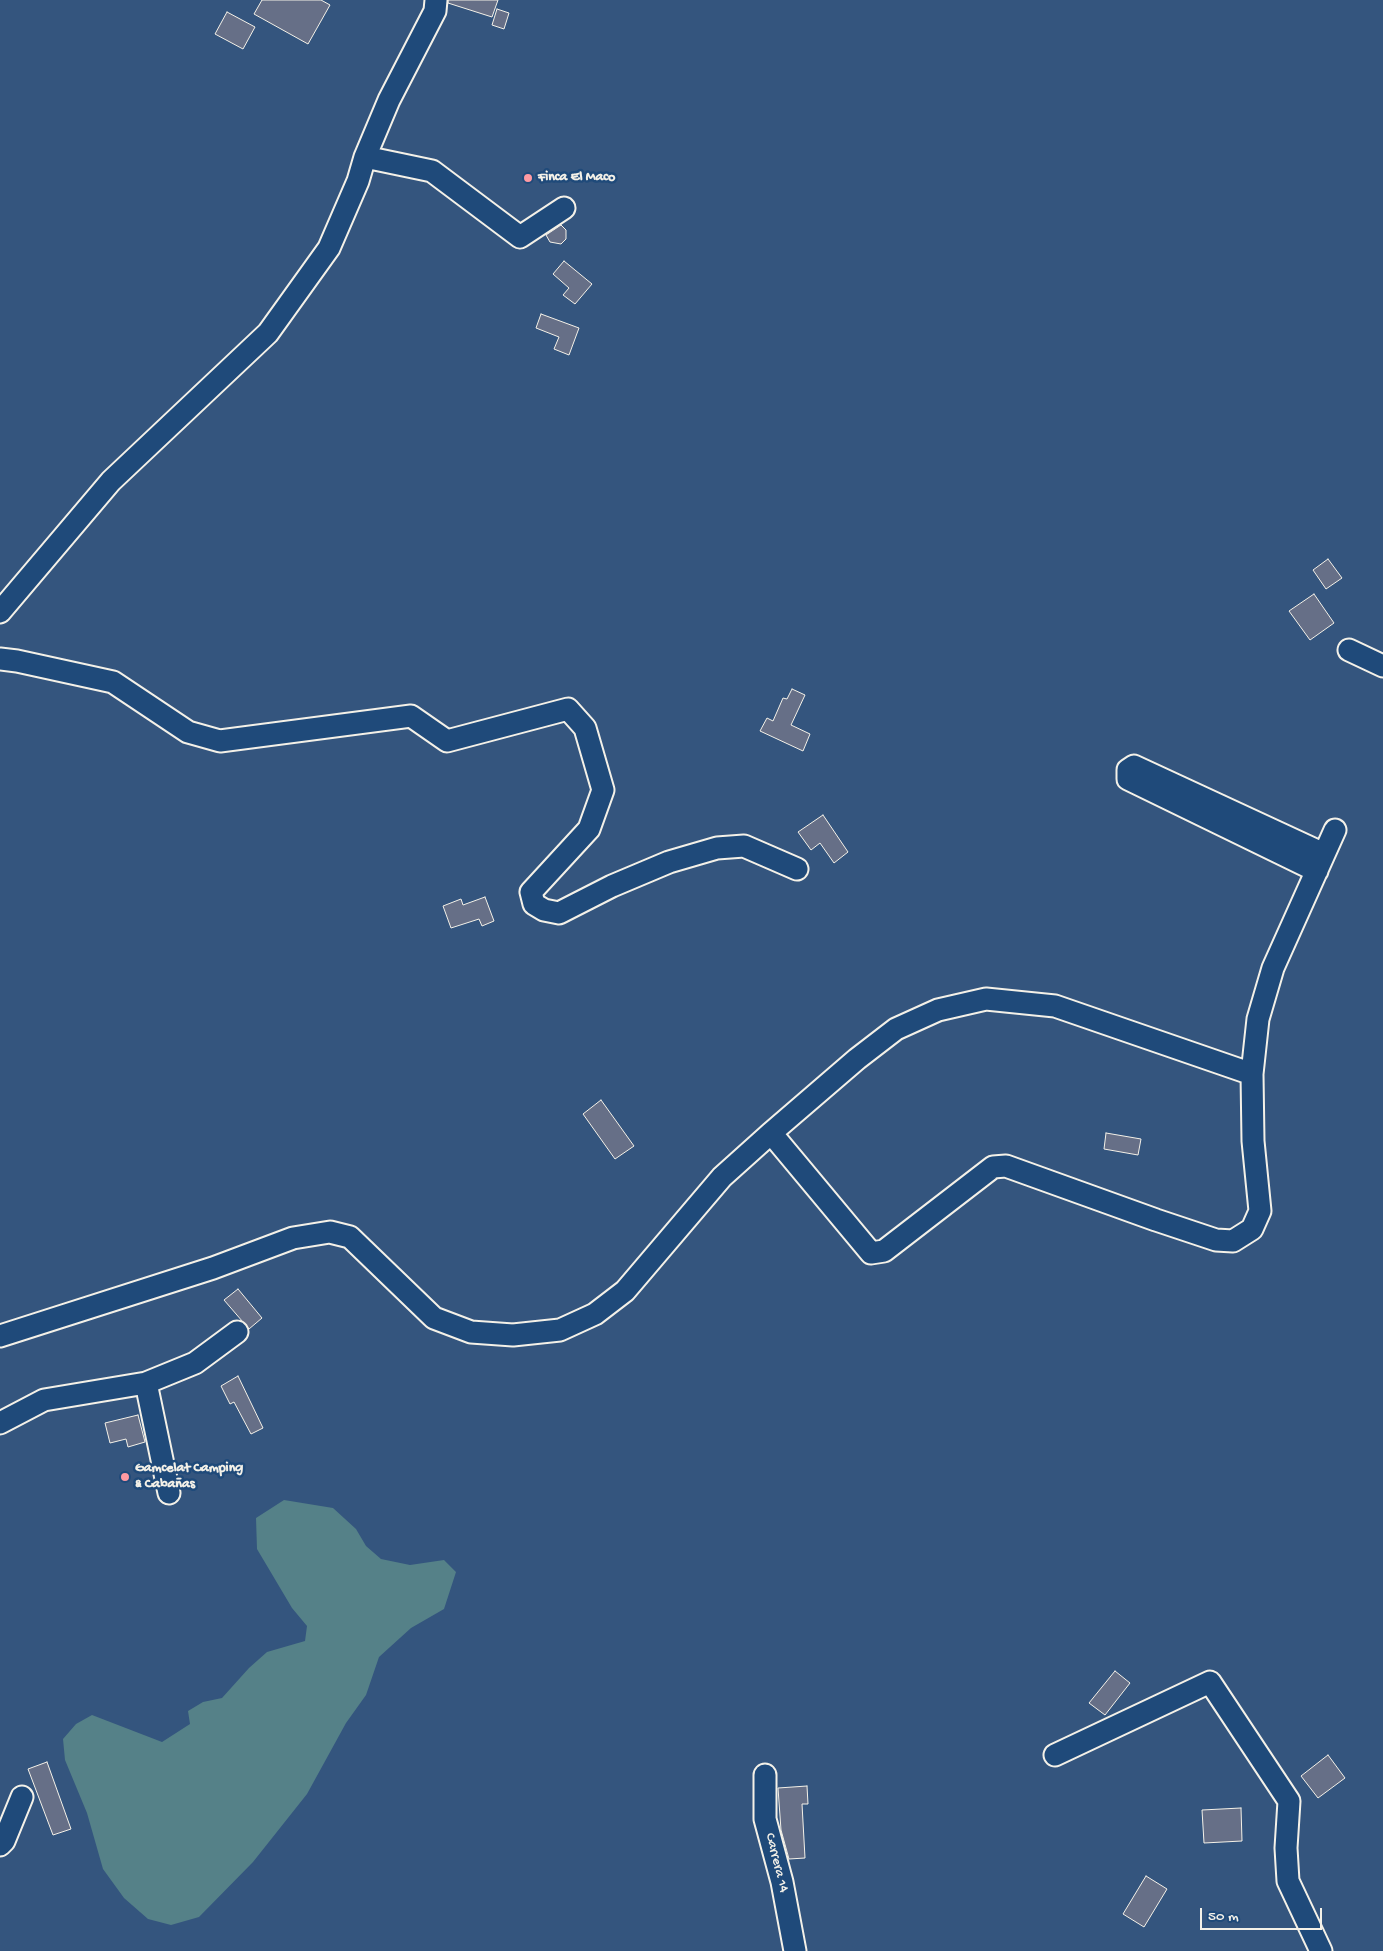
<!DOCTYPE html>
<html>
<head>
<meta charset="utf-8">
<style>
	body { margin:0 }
	#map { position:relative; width:1383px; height:1951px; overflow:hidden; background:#34557e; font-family:"Gochi Hand",sans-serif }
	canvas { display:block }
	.scale { position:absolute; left:1200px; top:1908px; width:122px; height:22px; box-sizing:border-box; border:2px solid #f4f1e8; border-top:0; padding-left:6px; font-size:15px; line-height:18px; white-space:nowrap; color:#f4f1e8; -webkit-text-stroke:4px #1f4a7a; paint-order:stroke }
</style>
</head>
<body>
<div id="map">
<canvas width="1383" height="1951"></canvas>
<div class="scale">50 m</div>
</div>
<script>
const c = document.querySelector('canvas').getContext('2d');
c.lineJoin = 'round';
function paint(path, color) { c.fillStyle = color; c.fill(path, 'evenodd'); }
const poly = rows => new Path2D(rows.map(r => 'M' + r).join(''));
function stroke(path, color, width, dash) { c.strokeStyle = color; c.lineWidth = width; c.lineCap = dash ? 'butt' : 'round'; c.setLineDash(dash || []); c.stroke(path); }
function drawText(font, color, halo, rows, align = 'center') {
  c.font = font + ' "Gochi Hand",sans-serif'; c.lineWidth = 5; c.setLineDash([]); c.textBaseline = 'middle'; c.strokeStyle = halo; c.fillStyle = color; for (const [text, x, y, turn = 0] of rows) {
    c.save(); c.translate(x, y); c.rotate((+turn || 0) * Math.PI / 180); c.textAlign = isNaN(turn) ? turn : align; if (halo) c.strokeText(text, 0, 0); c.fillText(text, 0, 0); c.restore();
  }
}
const green = poly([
	[284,1500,333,1508,356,1529,366,1546,381,1559,410,1565,444,1560,456,1572,444,1609,411,1628,379,1657,366,1695,346,1723,307,1794,253,1862,199,1917,171,1925,148,1919,124,1898,103,1869,87,1813,65,1760,63,1739,76,1724,92,1715,162,1742,190,1724,188,1711,203,1702,222,1698,249,1668,267,1652,305,1641,307,1626,292,1608,257,1549,256,1518]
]);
const building = poly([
	[262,0,321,0,330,5,308,44,254,14,262,0],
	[448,0,498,0,492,17,448,3,448,0],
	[497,9,509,13,504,29,492,25,497,9],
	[227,12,255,27,243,49,215,34,227,12],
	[561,225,566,230,566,239,561,244,550,242,546,235,561,225],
	[564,261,592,284,575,304,563,295,569,288,553,274,564,261],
	[541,314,579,328,569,355,554,349,559,337,536,328,541,314],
	[1328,559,1342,578,1326,589,1313,570,1328,559],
	[1314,594,1334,623,1310,640,1289,611,1314,594],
	[792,689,805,695,791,725,810,734,803,751,760,731,767,718,773,721,783,698,787,699,792,689],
	[823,815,848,852,834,863,820,843,811,850,798,832,823,815],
	[485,897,494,921,482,926,479,919,451,928,443,906,461,899,463,905,485,897],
	[601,1100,634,1146,615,1159,583,1114,601,1100],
	[1106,1133,1141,1139,1138,1155,1104,1149,1106,1133],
	[238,1289,262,1318,249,1329,224,1300,238,1289],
	[238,1376,263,1428,251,1434,234,1402,230,1404,221,1386,238,1376],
	[138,1415,145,1442,128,1447,126,1439,110,1443,105,1423,138,1415],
	[1115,1671,1130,1683,1105,1715,1089,1703,1115,1671],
	[1328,1755,1345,1778,1318,1798,1301,1776,1328,1755],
	[47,1762,71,1829,53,1835,28,1769,47,1762],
	[807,1786,808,1804,802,1804,805,1858,789,1859,781,1830,778,1788,807,1786],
	[1241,1808,1242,1841,1204,1843,1202,1810,1241,1808],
	[1146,1876,1167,1889,1144,1927,1123,1914,1146,1876]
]);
const minor = poly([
	[365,157,432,171,520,237,564,208],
	[0,612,111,481,268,333,329,248,358,181,365,157,389,100,435,11,436,0],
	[1349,650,1383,666],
	[0,659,17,661,113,682,188,732,220,741,411,716,447,741,568,709,585,728,603,790,589,829,531,892,534,904,544,910,559,913,612,886,669,862,717,848,744,846,797,869],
	[1317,871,1128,779,1128,770,1134,766,1324,854],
	[771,1133,871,1253,884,1251,993,1167,1006,1166,1156,1220,1216,1240,1233,1241,1252,1229,1260,1211,1253,1141,1252,1074,1258,1019,1273,968,1335,830],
	[0,1336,213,1268,293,1238,330,1232,350,1237,434,1318,471,1332,513,1335,560,1330,595,1314,625,1291,722,1177,771,1133,857,1059,896,1029,938,1010,986,999,1055,1006,1252,1074],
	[146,1383,169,1493],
	[0,1423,44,1400,146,1383,195,1363,237,1332],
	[1055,1755,1210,1682,1289,1801,1286,1848,1288,1881,1321,1951],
	[765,1775,765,1819,782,1882,795,1951],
	[0,1845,4,1841,22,1797]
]);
const markers = [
	[528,178,5,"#ff9aa2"],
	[125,1477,5,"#ff9aa2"]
];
const poiNames = [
	["Finca El Maco",538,178],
	["Gamcelat Camping",135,1469],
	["& Cabañas",135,1485]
];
const streetNames = [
	["Carrera 14",776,1863,76]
];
paint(green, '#558188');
paint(building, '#666f87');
stroke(building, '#f4f1e8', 1);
stroke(minor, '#f4f1e8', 25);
stroke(minor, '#1f4a7a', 21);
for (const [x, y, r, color] of markers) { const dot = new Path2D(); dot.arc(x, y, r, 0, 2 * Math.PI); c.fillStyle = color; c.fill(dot); stroke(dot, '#1f4a7a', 2); }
drawText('bold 14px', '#f4f1e8', '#1f4a7a', poiNames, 'left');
drawText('14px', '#f4f1e8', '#1f4a7a', streetNames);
</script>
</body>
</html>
